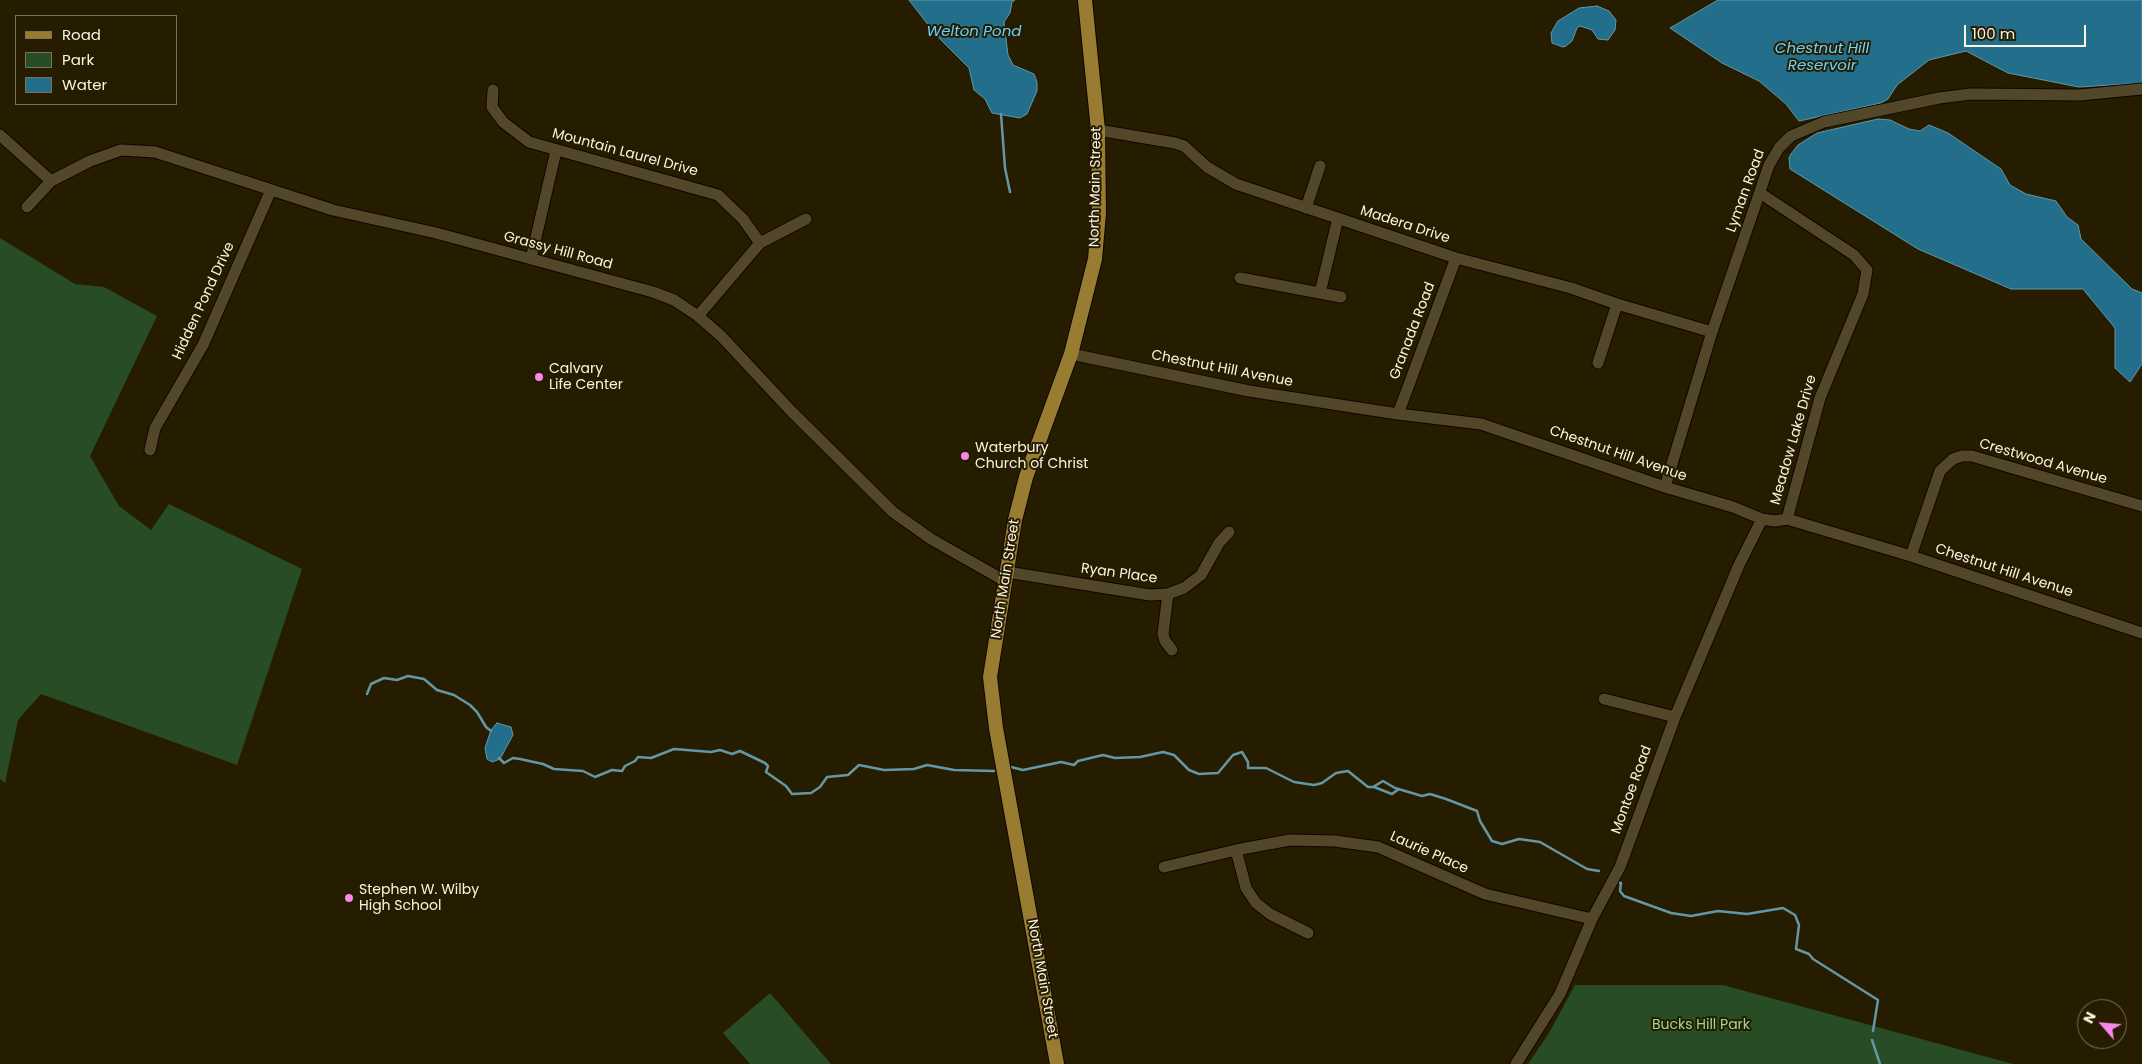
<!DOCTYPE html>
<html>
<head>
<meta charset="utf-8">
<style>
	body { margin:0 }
	#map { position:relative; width:2142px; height:1064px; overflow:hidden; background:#261c00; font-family:Poppins,sans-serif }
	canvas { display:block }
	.legend { position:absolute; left:15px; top:15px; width:162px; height:90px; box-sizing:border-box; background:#261c00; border:1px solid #7b725b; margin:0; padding:6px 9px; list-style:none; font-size:15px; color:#fbf4e3 }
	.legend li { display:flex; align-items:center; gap:10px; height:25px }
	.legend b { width:25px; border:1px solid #7b725b }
	.north { position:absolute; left:2077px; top:999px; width:50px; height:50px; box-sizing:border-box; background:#261c00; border:1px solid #7b725b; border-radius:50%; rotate:297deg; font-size:14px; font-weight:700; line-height:20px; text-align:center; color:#fbf4e3 }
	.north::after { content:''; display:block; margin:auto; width:18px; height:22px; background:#f987e9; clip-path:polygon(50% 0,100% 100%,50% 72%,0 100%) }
	.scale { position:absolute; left:1964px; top:25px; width:122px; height:22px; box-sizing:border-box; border:2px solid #fbf4e3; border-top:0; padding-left:6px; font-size:15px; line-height:18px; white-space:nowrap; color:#fbf4e3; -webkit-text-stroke:4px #261c00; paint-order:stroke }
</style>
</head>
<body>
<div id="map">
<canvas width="2142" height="1064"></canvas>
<ul class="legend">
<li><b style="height:6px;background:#977c32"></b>Road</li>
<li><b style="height:14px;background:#284c25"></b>Park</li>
<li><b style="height:14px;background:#236f8b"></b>Water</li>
</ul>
<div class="north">N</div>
<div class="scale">100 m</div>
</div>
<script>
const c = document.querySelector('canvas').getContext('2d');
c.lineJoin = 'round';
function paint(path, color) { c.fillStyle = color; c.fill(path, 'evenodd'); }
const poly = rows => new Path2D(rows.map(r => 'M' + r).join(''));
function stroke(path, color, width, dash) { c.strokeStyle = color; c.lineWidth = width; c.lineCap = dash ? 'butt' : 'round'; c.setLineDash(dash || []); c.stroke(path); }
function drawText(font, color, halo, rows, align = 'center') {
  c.font = font + ' Poppins,sans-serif'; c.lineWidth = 4; c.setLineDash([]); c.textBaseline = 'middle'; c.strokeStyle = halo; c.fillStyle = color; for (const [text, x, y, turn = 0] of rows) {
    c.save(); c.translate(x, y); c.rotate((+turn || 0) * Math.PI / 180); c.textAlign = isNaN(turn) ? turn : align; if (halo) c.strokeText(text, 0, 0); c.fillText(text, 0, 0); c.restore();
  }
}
const green = poly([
	[0,238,75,284,104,287,157,316,90,456,119,506,151,530,169,504,302,569,237,765,41,694,18,720,5,783,0,779],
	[1575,985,1723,985,2013,1064,1528,1064,1549,1033],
	[770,993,831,1064,750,1064,723,1033]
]);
const water = poly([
	[909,0,1015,0,1012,2,1010,13,1004,22,1008,55,1013,65,1034,74,1037,82,1037,91,1027,114,1020,118,992,113,985,99,974,90,969,68,936,35,909,0],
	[1718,0,2142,0,2142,83,2079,87,2008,73,1966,51,1929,60,1897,85,1888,99,1881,103,1799,121,1786,104,1759,81,1722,63,1670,28,1718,0],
	[1597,6,1609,11,1616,20,1615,30,1608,40,1598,39,1592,30,1580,26,1577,28,1572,41,1566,46,1563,47,1552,43,1551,33,1558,21,1579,8,1597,6],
	[1878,119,1890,120,1909,129,1920,131,1929,125,1948,133,2001,169,2010,185,2026,194,2056,201,2067,217,2078,225,2081,239,2132,289,2142,293,2142,364,2130,382,2115,368,2115,328,2083,289,2011,289,1918,249,1790,169,1789,158,1791,154,1798,145,1817,133,1878,119],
	[497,723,511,727,513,735,500,759,492,762,487,759,485,748,491,730,497,723]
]);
const stream = poly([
	[1001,114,1005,168,1010,192],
	[367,694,371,684,384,678,397,680,408,676,424,679,437,690,454,695,470,705,477,712,486,727,491,731],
	[499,758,504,763,513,758,520,759,543,764,554,769,583,771,595,777,612,770,622,771,625,766,635,761,638,757,651,758,674,749,711,752,720,750,732,754,740,751,765,763,768,766,766,772,786,786,792,794,811,793,820,787,827,777,848,775,859,765,884,770,914,769,927,765,954,770,994,771],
	[1011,767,1023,770,1061,762,1074,765,1078,761,1103,755,1115,758,1140,757,1163,752,1174,755,1189,770,1199,774,1218,773,1233,755,1242,752,1248,762,1248,768,1266,768,1294,782,1314,785,1322,783,1336,773,1348,771,1368,787,1373,787,1383,781,1395,788,1422,796,1430,794,1446,799,1477,811,1480,821,1492,841,1502,844,1519,839,1540,842,1587,869,1599,871],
	[1374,787,1392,794,1399,789],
	[1618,882,1621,883,1620,891,1624,896,1671,913,1691,916,1718,911,1747,914,1783,908,1795,915,1799,925,1796,949,1809,954,1813,959,1878,1000,1873,1031],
	[1872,1040,1880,1064]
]);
const minor = poly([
	[493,90,492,107,503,122,529,142,718,195,743,219,760,243],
	[1098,130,1175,143,1184,146,1207,167,1236,184,1456,258,1571,288,1617,304,1712,332],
	[0,135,51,181],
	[1760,193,1854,255,1867,270,1863,294,1820,398,1787,519],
	[27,207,51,181,90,161,121,150,155,152,333,210,436,233,653,292,674,300,698,316,721,336,791,411,893,512,931,539,1005,581],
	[1306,208,1320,166],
	[531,259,556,151],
	[1240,278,1341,297],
	[1320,293,1338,218],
	[698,316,760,243,806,219],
	[1071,354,1249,391,1398,414,1481,424,1665,487,1733,507,1762,519,1775,521,1787,519,1911,556,2142,633],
	[1598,363,1617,304],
	[1398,414,1456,258],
	[150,450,155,428,203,345,271,190],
	[1665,487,1712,332,1769,165,1779,148,1791,136,1824,122,1939,98,1971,94,2080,95,2142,89],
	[1911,556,1940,471,1953,459,1962,456,1972,456,2142,506],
	[1007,572,1150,595,1168,594,1184,588,1201,575,1219,543,1229,532],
	[1168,594,1163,634,1165,641,1172,650],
	[1604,699,1675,717],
	[1236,850,1246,888,1256,903,1270,914,1308,933],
	[1164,867,1236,850,1290,840,1335,841,1378,847,1485,894,1592,919],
	[1516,1064,1560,994,1592,919,1620,867,1675,717,1739,565,1762,519]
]);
const major = poly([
	[1057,1064,996,728,990,677,1015,520,1026,477,1071,354,1095,259,1099,213,1098,130,1085,0]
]);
const markers = [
	[539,377,5,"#f987e9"],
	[965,456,5,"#f987e9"],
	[349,898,5,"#f987e9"]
];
const streetNames = [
	["Mountain Laurel Drive",625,153,15],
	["North Main Street",1096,187,-89],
	["Lyman Road",1746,191,-70],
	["Madera Drive",1405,225,18],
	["Grassy Hill Road",558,251,15],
	["Hidden Pond Drive",204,301,-65],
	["Granada Road",1413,331,-69],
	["Chestnut Hill Avenue",1222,369,11],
	["Meadow Lake Drive",1794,440,-74],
	["Chestnut Hill Avenue",1618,454,19],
	["Crestwood Avenue",2043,462,16],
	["Chestnut Hill Avenue",2004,571,18],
	["Ryan Place",1119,574,8],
	["North Main Street",1006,579,-81],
	["Montoe Road",1632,790,-70],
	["Laurie Place",1429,853,24],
	["North Main Street",1042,979,80]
];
const poiNames = [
	["Calvary",549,369],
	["Life Center",549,385],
	["Waterbury",975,448],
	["Church of Christ",975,464],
	["Stephen W. Wilby",359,890],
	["High School",359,906]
];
const parkNames = [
	["Bucks Hill Park",1701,1025]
];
const waterNames = [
	["Welton Pond",974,32],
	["Chestnut Hill",1822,49],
	["Reservoir",1822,66]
];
paint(green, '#284c25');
paint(water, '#236f8b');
stroke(water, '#6497a5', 1);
stroke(stream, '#6497a5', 2.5);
stroke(minor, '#0f0600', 13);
stroke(major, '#0f0600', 16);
stroke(minor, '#53472a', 11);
stroke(major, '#977c32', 14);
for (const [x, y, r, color] of markers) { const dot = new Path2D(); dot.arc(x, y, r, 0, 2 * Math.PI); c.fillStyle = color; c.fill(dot); stroke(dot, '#261c00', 2); }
drawText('14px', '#fbf4e3', '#261c00', streetNames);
drawText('14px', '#fbf4e3', '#261c00', poiNames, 'left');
drawText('14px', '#9bda95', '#261c00', parkNames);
drawText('italic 15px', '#69d3fd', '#261c00', waterNames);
</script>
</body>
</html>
